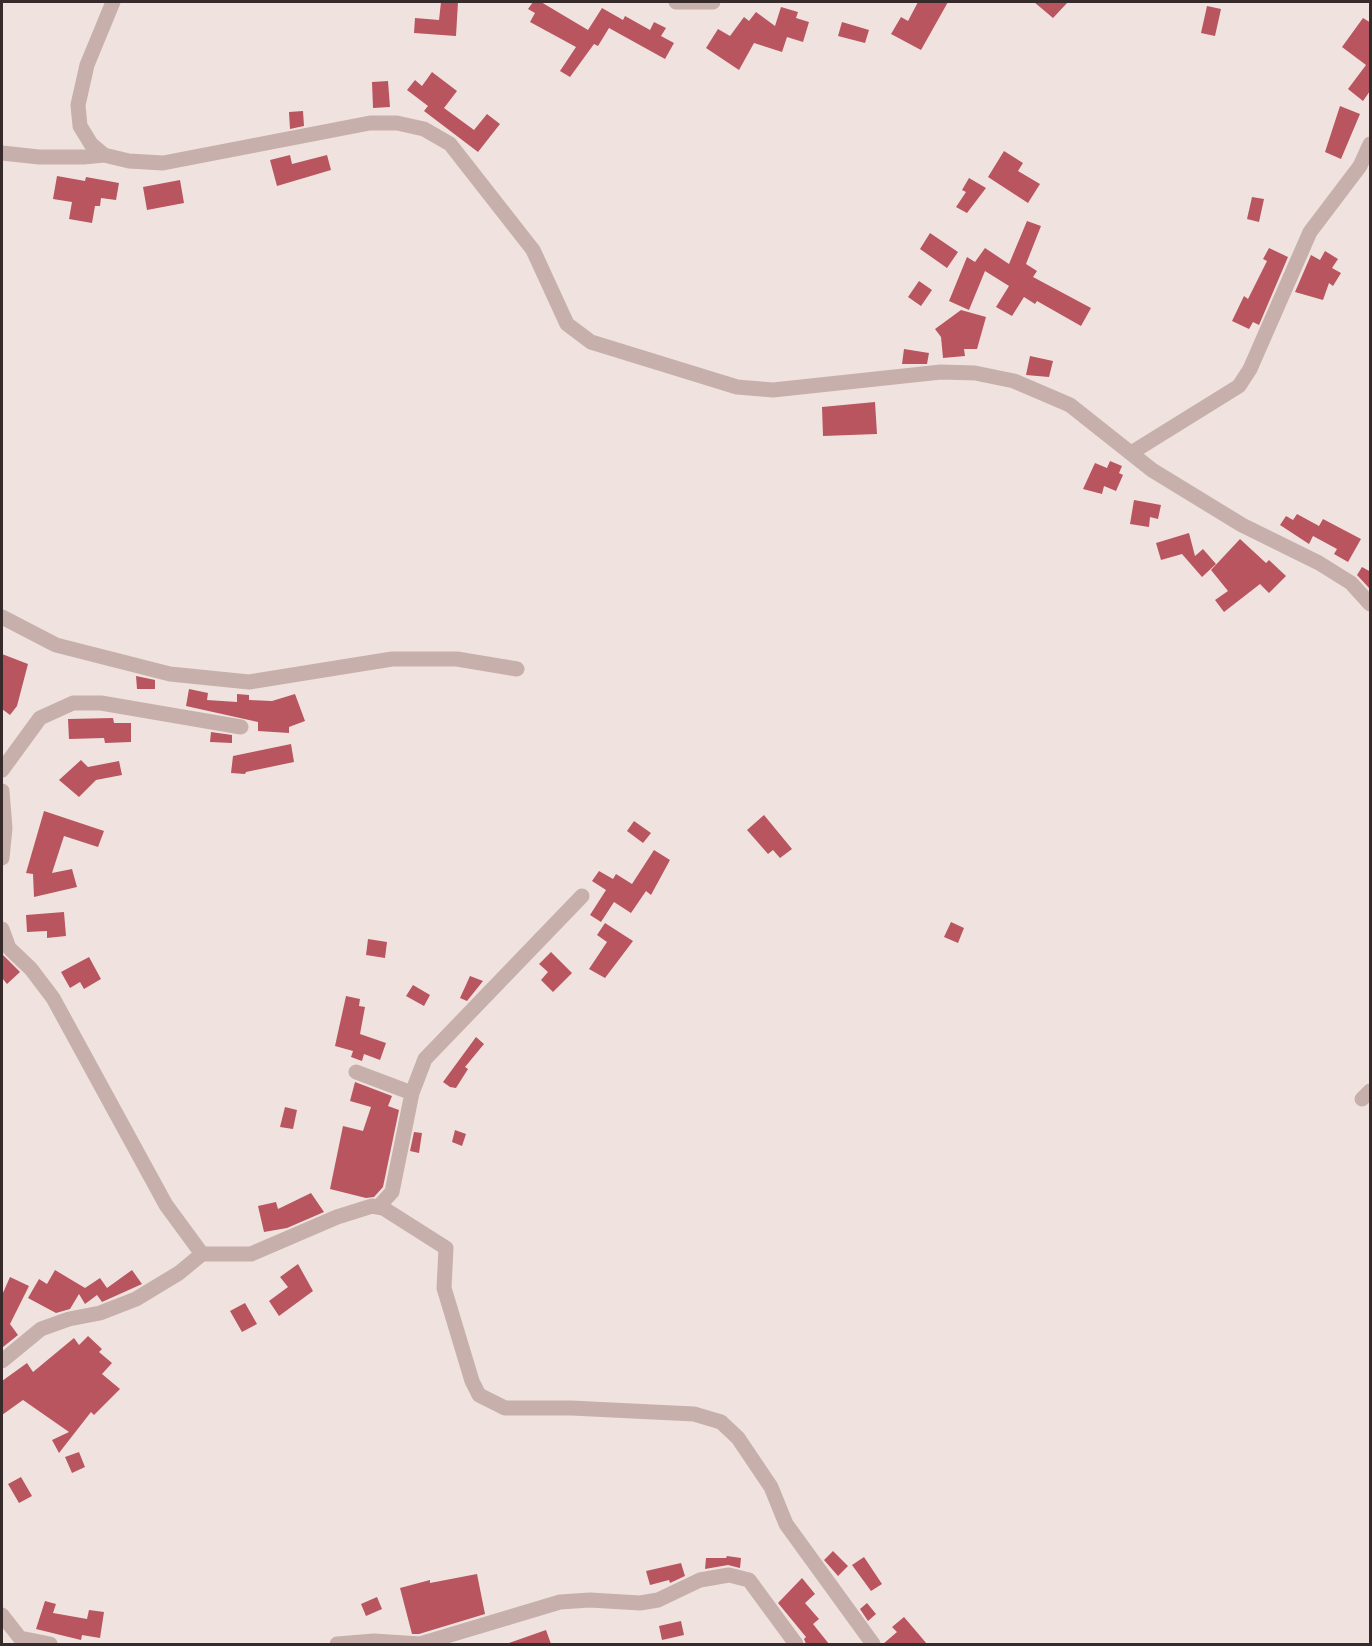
<!DOCTYPE html>
<html>
<head>
<meta charset="utf-8">
<style>
	body { margin:0 }
	#map { position:relative; width:1372px; height:1646px; overflow:hidden; background:#f0e3df; font-family:Signika,sans-serif }
	canvas { display:block }
	.frame { position:absolute; inset:0; border:3px solid #362a2b; pointer-events:none }
</style>
</head>
<body>
<div id="map">
<canvas width="1372" height="1646"></canvas>
<div class="frame"></div>
</div>
<script>
const c = document.querySelector('canvas').getContext('2d');
c.lineJoin = 'round';
function paint(path, color) { c.fillStyle = color; c.fill(path, 'evenodd'); }
const poly = rows => new Path2D(rows.map(r => 'M' + r).join(''));
function stroke(path, color, width, dash) { c.strokeStyle = color; c.lineWidth = width; c.lineCap = dash ? 'butt' : 'round'; c.setLineDash(dash || []); c.stroke(path); }
const building = poly([
	[441,2,458,2,456,36,414,33,415,18,439,20],
	[533,2,541,2,588,30,602,8,623,20,625,16,650,30,654,22,666,28,661,36,674,43,665,59,609,28,598,46,594,44,570,77,560,71,576,47,530,22,535,13,528,9],
	[918,2,948,2,921,50,891,34,901,17,908,21],
	[1034,2,1068,2,1053,18],
	[1207,6,1221,9,1215,36,1201,33],
	[781,7,798,12,796,18,809,22,803,42,787,37,782,52,754,43,739,70,706,48,718,29,730,36,744,17,749,21,756,12,775,26],
	[1363,18,1371,23,1370,91,1363,101,1348,89,1366,65,1342,47],
	[842,22,869,30,865,43,838,36],
	[432,72,457,91,444,108,474,130,487,114,500,124,478,152,424,111,428,106,407,90,415,80,422,86],
	[388,81,390,107,373,108,372,82],
	[1340,106,1360,114,1341,159,1325,152],
	[303,111,304,126,290,129,289,112],
	[1004,151,1023,163,1018,171,1040,184,1028,203,988,177],
	[290,155,292,164,327,155,331,170,277,186,270,160],
	[57,176,85,181,86,177,119,183,116,200,101,198,100,206,95,206,92,223,69,219,72,202,53,199],
	[969,178,986,188,967,213,956,207,966,192,962,190],
	[180,180,184,203,147,210,143,187],
	[1252,197,1264,199,1259,222,1247,219],
	[1027,221,1041,226,1026,264,1037,271,1033,277,1091,308,1081,326,1037,301,1035,304,1024,297,1012,316,996,307,1009,286,985,271,969,310,949,301,967,257,975,262,985,248,1009,264],
	[930,233,958,252,947,268,920,249],
	[1269,248,1288,257,1259,325,1253,322,1249,329,1232,321,1244,296,1248,299,1267,261,1263,259],
	[1325,251,1338,259,1332,268,1341,273,1333,286,1329,283,1323,300,1295,292,1311,255,1320,260],
	[919,281,932,290,921,306,908,297],
	[961,310,986,317,977,349,964,349,965,356,943,358,941,337,935,329],
	[904,349,929,353,927,364,902,364],
	[1030,356,1053,361,1049,377,1026,375],
	[875,402,877,434,823,436,822,407],
	[1110,461,1122,466,1119,473,1123,475,1116,491,1104,486,1102,494,1083,489,1095,463,1107,468],
	[1134,500,1161,505,1158,519,1150,517,1149,527,1130,524],
	[1297,514,1319,526,1323,519,1361,539,1348,562,1334,554,1337,549,1313,536,1309,544,1280,525,1286,516,1293,520],
	[1189,533,1195,556,1203,549,1216,564,1202,577,1182,554,1161,560,1156,543],
	[1240,539,1266,563,1269,560,1286,576,1269,593,1260,584,1224,612,1215,600,1228,591,1211,570],
	[1362,567,1371,572,1371,590,1357,575],
	[2,654,28,664,17,706,10,715,2,709],
	[136,676,155,680,155,689,137,689],
	[189,689,208,693,207,700,237,702,237,694,249,695,249,700,272,701,295,694,305,721,289,727,289,733,258,731,258,722,186,706],
	[113,718,114,723,131,723,131,742,105,743,104,738,69,739,68,719],
	[211,732,232,735,232,743,210,742],
	[291,744,294,762,246,772,245,774,231,773,233,756],
	[81,760,88,767,119,761,122,775,96,780,79,797,59,780],
	[44,811,104,831,98,847,64,836,52,873,72,869,77,887,34,897,33,874,26,873],
	[764,815,792,849,780,858,773,850,768,854,747,830],
	[634,821,651,833,643,843,627,831],
	[654,850,670,860,651,895,646,891,631,913,614,902,601,922,590,915,606,890,592,881,599,871,613,879,616,874,632,884],
	[64,912,66,936,47,938,47,931,27,932,26,915],
	[951,922,964,928,958,943,944,937],
	[605,923,633,941,605,978,589,969,607,942,597,935],
	[368,939,387,942,385,958,366,955],
	[551,952,572,973,553,992,541,980,548,972,539,964],
	[2,954,20,972,7,984,2,978],
	[89,957,101,979,84,989,80,982,70,988,61,972],
	[470,976,483,981,467,1001,460,998],
	[413,985,430,995,424,1006,406,996],
	[346,996,360,999,359,1006,365,1007,360,1034,386,1043,380,1060,364,1054,362,1061,351,1057,353,1051,335,1046],
	[476,1037,484,1044,465,1067,468,1069,456,1088,450,1087,443,1082],
	[355,1082,392,1096,388,1106,399,1110,383,1187,374,1197,366,1198,330,1189,343,1126,363,1131,371,1107,350,1101],
	[285,1107,297,1110,293,1129,280,1127],
	[455,1130,466,1134,462,1146,452,1142],
	[414,1132,422,1133,419,1153,410,1151],
	[311,1193,324,1212,287,1228,264,1232,258,1206,276,1202,278,1209],
	[298,1264,313,1291,279,1316,269,1301,288,1287,280,1277],
	[55,1270,85,1288,100,1278,107,1288,132,1270,142,1284,102,1302,97,1295,85,1304,79,1294,70,1309,56,1313,28,1298,39,1279,47,1284],
	[10,1277,29,1286,10,1324,18,1335,3,1347,2,1295],
	[245,1303,257,1324,242,1332,230,1311],
	[88,1336,102,1349,99,1352,112,1363,102,1374,120,1389,94,1415,91,1412,59,1453,52,1440,69,1432,23,1400,2,1415,2,1381,27,1363,33,1372,74,1338,79,1345],
	[79,1452,85,1467,72,1473,65,1457],
	[21,1477,32,1496,19,1503,8,1484],
	[833,1551,848,1566,838,1576,824,1560],
	[727,1556,741,1558,740,1568,728,1565,705,1569,706,1558,726,1558],
	[864,1557,882,1584,871,1591,852,1565],
	[681,1563,685,1576,670,1583,669,1580,650,1585,646,1571],
	[477,1574,485,1614,419,1634,412,1634,400,1588,430,1580,430,1583],
	[802,1578,815,1594,805,1603,819,1619,813,1624,829,1644,806,1644,804,1639,806,1637,778,1603],
	[377,1597,382,1609,366,1616,361,1604],
	[45,1601,56,1604,53,1613,87,1619,89,1610,104,1612,100,1638,82,1635,81,1640,36,1629],
	[867,1603,876,1614,868,1621,860,1609],
	[904,1617,927,1644,883,1644,897,1632,892,1627],
	[681,1621,684,1635,662,1640,659,1626],
	[546,1630,551,1644,509,1644,509,1643]
]);
const minor = poly([
	[113,2,87,65,78,105,80,126,91,144,104,155,129,161,163,163,370,123,397,123,424,129,450,144,533,250,567,324,591,342,737,387,773,390,941,372,975,373,1014,381,1070,405,1152,470,1242,525,1319,563,1351,583,1370,604],
	[676,2,713,2],
	[2,153,39,157,84,157,104,155],
	[1131,453,1239,386,1250,369,1310,232,1360,166,1370,144],
	[2,617,56,645,170,674,249,682,392,659,457,659,517,669],
	[2,770,40,718,73,703,101,703,241,727],
	[2,791,5,828,2,858],
	[2,929,9,948,31,969,53,998,166,1205,202,1254,179,1273,136,1299,100,1313,69,1319,41,1329,2,1361],
	[356,1072,412,1093],
	[1362,1099,1370,1091],
	[379,1206,392,1192,412,1093,425,1059,582,896],
	[202,1254,251,1254,337,1217,372,1206,383,1208,446,1248,444,1288,472,1381,479,1395,505,1408,571,1408,694,1414,721,1422,738,1438,771,1487,786,1524,873,1644],
	[2,1615,20,1638,50,1644],
	[337,1644,374,1641,420,1644,560,1602,590,1600,640,1603,658,1600,700,1580,729,1575,749,1580,796,1644]
]);
paint(building, '#b8555f');
stroke(minor, '#c7b0ac', 15);
</script>
</body>
</html>
